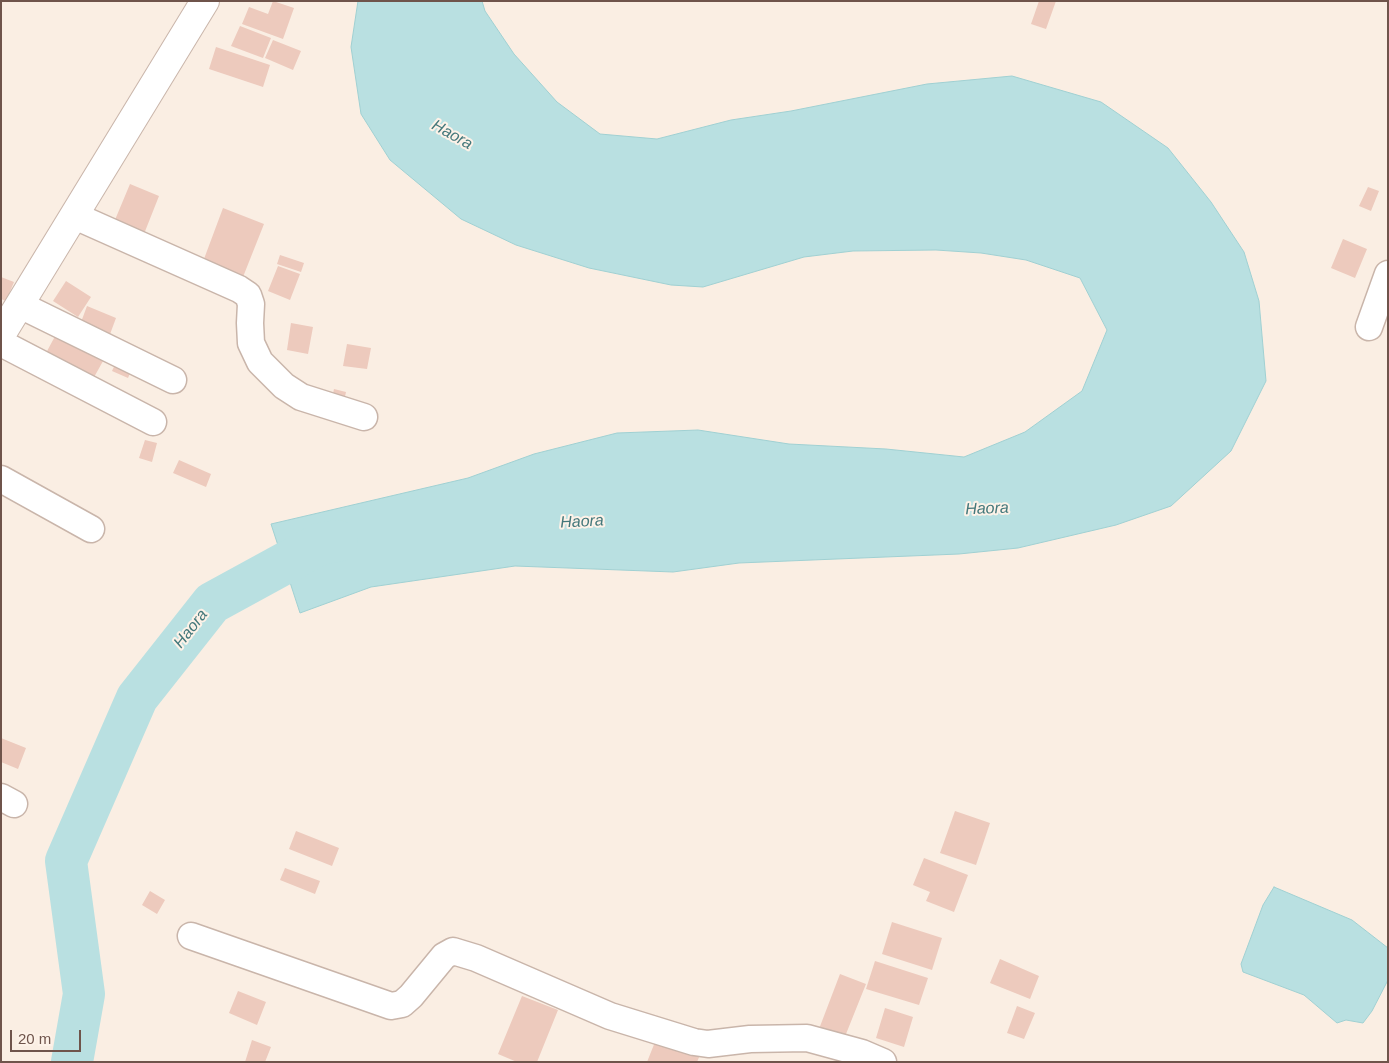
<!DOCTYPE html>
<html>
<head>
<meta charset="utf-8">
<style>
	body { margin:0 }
	#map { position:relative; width:1389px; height:1063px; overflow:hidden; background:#faeee3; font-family:Helvetica,sans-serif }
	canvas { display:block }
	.frame { position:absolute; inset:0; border:2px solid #6f544b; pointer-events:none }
	.scale { position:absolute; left:10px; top:1030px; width:71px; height:22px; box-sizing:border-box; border:2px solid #6f544b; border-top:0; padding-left:6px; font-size:15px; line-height:18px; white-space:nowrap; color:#6f544b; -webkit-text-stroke:4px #fdf2e8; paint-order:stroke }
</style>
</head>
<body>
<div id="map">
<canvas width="1389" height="1063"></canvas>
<div class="frame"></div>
<div class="scale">20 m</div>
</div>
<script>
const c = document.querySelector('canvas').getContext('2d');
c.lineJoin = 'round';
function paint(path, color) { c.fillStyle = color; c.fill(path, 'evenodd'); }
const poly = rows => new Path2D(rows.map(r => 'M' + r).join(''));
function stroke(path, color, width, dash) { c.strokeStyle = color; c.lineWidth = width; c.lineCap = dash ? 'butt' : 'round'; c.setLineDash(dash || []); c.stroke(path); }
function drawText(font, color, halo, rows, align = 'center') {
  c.font = font + ' Helvetica,sans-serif'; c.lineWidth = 4; c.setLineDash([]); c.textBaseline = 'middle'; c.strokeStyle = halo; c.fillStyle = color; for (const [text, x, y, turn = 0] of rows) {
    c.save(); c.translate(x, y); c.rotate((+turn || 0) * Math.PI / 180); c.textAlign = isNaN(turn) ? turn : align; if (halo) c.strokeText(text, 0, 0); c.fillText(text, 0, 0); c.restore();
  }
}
const water = poly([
	[358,1,482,1,485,11,514,54,557,102,600,134,657,139,731,120,791,111,927,84,1012,76,1101,102,1168,148,1211,202,1244,252,1259,301,1266,381,1231,451,1171,506,1116,525,1018,548,959,554,739,563,673,572,515,566,371,587,300,613,271,524,468,478,534,454,617,433,698,430,789,444,886,449,964,457,1025,432,1082,391,1107,330,1080,278,1026,260,981,253,936,250,853,251,804,257,703,287,671,285,589,268,516,245,461,219,390,160,361,114,351,47,358,1],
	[1274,887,1352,920,1388,948,1388,980,1372,1011,1363,1023,1346,1020,1337,1023,1304,995,1243,972,1241,964,1263,905,1274,887]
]);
const river = poly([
	[72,1062,84,994,66,861,137,698,212,603,320,544,337,541]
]);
const building = poly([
	[273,1,294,8,283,39,242,24,249,7,268,14],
	[1039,1,1056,1,1046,29,1031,24],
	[240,26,271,38,263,58,231,46],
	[273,40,301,51,293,70,265,58],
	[216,47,270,65,263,87,209,69],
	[130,184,159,196,142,239,112,227],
	[1368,187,1379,191,1371,211,1359,206],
	[223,208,264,224,241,282,201,267],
	[1343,239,1367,249,1355,278,1331,268],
	[280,255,304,263,301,272,277,264],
	[278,266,300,274,290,300,268,291],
	[1,277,14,282,6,301,1,299],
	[66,281,91,297,78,317,53,301],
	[87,306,116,318,106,345,77,333],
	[291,323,313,327,308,354,287,350],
	[60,327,107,354,93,379,46,353],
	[347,344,371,348,367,369,343,366],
	[118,358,134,364,128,378,112,371],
	[334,389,346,392,342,410,330,407],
	[145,440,157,443,152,462,139,458],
	[179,460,211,474,206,487,173,473],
	[1,738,26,748,18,769,1,762],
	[955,811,990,823,976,865,940,853],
	[296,831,339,848,332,866,289,849],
	[924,858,968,875,954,912,926,901,930,892,913,885],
	[285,868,320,881,315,894,280,880],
	[150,891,165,900,157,914,142,905],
	[892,922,942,938,932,970,882,954],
	[1000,959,1039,976,1030,999,990,983],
	[875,961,928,978,919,1005,866,989],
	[840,974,866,984,844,1039,819,1029],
	[238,991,266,1002,257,1025,229,1013],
	[522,996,558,1010,537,1062,517,1062,498,1054],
	[1017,1006,1035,1013,1024,1039,1007,1033],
	[885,1008,913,1017,904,1047,876,1038],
	[657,1037,700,1055,697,1062,647,1062],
	[252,1040,271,1047,265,1062,245,1062]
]);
const minor = poly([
	[75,216,239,289,248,295,251,304,250,323,251,343,260,362,284,386,301,397,364,417],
	[20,305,173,380],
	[1369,327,1388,274],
	[1,343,153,422],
	[1,479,91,529],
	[1,797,14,804],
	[191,936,391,1006,402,1004,411,996,444,956,453,951,476,958,610,1016,694,1042,708,1044,750,1039,807,1038,862,1053,883,1062]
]);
const tertiary = poly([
	[1,335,205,1]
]);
const waterNames = [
	["Haora",452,135,29],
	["Haora",987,509,-2],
	["Haora",582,522,-3],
	["Haora",191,629,-52]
];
paint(water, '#b9e0e1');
stroke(water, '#a0d0d2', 1);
stroke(river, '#b9e0e1', 42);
paint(building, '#edcabd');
stroke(minor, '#c9b5aa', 29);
stroke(tertiary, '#c9b5aa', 30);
stroke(minor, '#fff', 26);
stroke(tertiary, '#fff', 28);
drawText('italic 16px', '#44787b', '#fdf2e8', waterNames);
</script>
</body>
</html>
